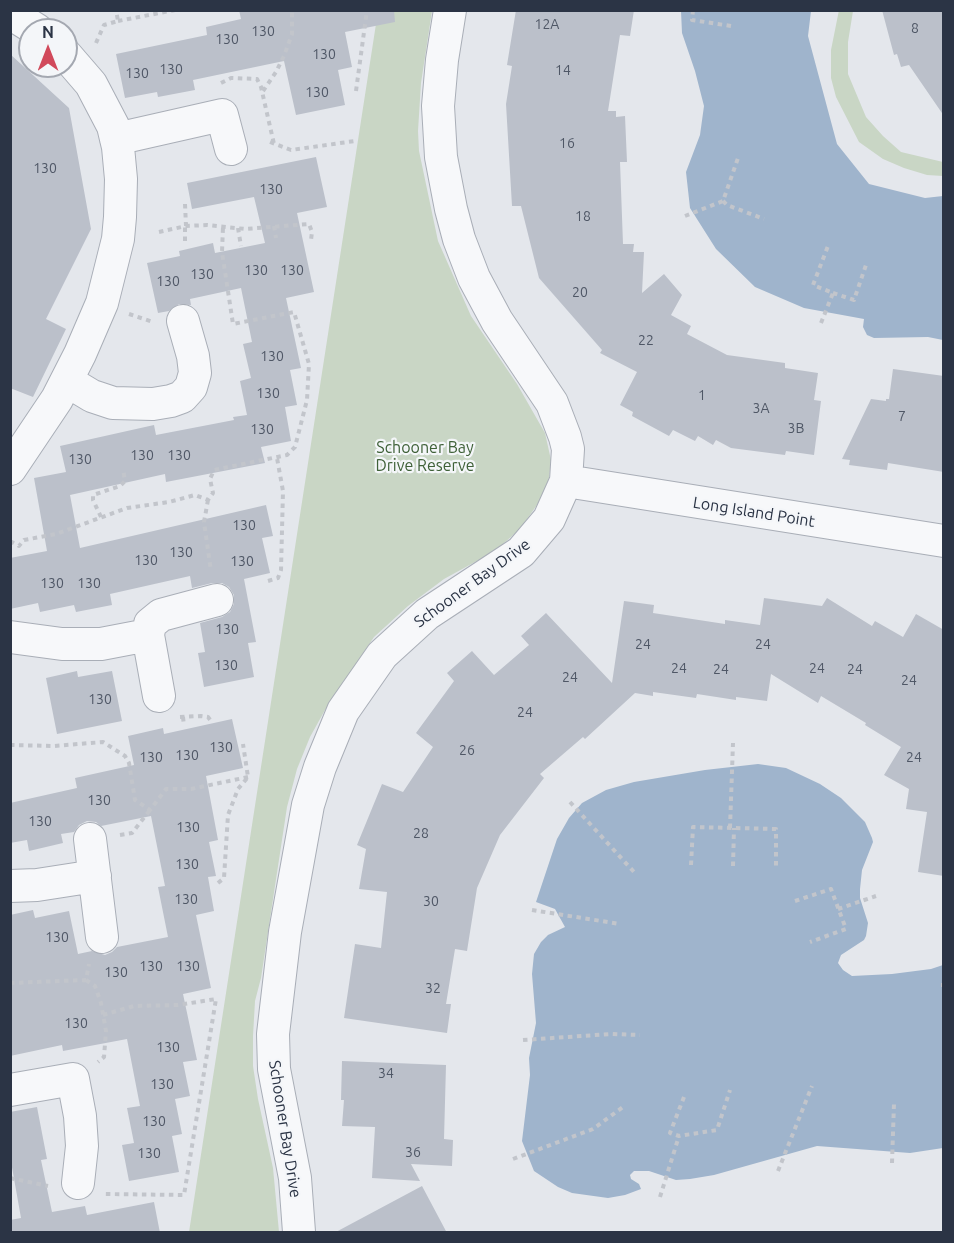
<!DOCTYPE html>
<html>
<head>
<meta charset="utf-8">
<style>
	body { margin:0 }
	#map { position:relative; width:954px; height:1243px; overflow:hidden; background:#e4e7ec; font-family:Ubuntu,sans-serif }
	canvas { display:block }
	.frame { position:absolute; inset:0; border:12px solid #2b3445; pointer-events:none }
	.north { position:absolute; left:18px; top:18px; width:60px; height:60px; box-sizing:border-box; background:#f4f6f9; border:2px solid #a4a8b1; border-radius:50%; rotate:0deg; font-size:16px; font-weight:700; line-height:24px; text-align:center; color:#2b3445 }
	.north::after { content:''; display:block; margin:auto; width:21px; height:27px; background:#d1495b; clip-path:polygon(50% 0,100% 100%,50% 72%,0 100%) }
</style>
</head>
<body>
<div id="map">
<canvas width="954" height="1243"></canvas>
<div class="frame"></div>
<div class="north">N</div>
</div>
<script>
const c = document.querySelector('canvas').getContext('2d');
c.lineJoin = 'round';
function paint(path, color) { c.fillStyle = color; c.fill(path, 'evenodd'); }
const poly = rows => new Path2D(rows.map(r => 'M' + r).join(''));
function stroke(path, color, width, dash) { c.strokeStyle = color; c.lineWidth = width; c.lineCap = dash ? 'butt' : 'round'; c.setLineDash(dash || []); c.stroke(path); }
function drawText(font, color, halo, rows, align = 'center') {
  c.font = font + ' Ubuntu,sans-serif'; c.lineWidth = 4.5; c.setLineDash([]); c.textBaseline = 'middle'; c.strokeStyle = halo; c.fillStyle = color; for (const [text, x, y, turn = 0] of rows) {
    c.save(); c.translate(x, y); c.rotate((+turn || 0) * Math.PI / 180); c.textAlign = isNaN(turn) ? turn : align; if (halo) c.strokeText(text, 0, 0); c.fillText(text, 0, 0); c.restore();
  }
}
const green = poly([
	[839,10,853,11,848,42,848,74,866,117,883,136,901,152,943,162,943,176,927,175,904,168,883,159,859,142,836,97,831,78,831,50],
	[378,11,432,11,421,83,418,131,419,151,438,241,471,316,517,384,545,433,551,460,549,478,544,495,520,529,495,551,444,579,408,606,374,637,325,710,310,737,297,769,287,807,261,978,255,1001,253,1036,253,1066,258,1099,273,1168,279,1232,189,1232]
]);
const water = poly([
	[681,11,811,11,808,36,837,144,869,184,925,198,943,196,943,340,928,337,874,338,867,335,863,327,864,319,804,308,755,287,716,249,690,208,686,172,700,135,704,106,695,71,682,33],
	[758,764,786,768,820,784,841,798,865,822,872,838,873,842,862,870,860,889,860,898,868,923,866,936,864,940,841,955,838,963,843,970,852,976,892,974,931,969,943,965,943,1148,910,1153,817,1146,714,1175,690,1179,676,1180,649,1171,634,1171,630,1175,631,1179,639,1184,641,1189,625,1195,608,1198,572,1193,558,1187,534,1171,522,1141,530,1075,529,1058,536,1023,532,974,534,954,541,942,548,935,565,927,555,909,536,902,557,839,569,818,582,803,606,790,634,782,705,770]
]);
const building = poly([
	[239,10,394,10,395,22,345,32,352,67,338,70,345,105,296,115,284,61,193,80,195,90,158,97,157,92,125,98,116,54,207,35,206,27,241,19],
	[516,10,634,10,630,36,620,35,608,111,616,111,616,117,625,116,627,162,620,162,623,244,634,244,633,252,644,252,642,293,664,274,682,295,671,315,691,326,687,334,727,355,785,363,785,368,818,373,814,400,821,401,814,455,786,451,785,455,731,448,716,440,713,445,698,436,695,441,673,430,669,436,632,416,633,412,620,405,637,372,600,353,602,350,539,278,521,206,512,206,506,104,512,66,507,65],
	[882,10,944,10,944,116,909,65,901,67,897,54,894,55],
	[10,54,69,108,91,229,46,319,66,329,33,397,10,388],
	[316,157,327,207,297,213,314,292,286,298,301,368,290,370,297,405,285,407,291,441,261,447,265,463,166,482,165,474,70,495,80,548,266,505,273,536,262,538,270,573,244,579,256,642,248,643,254,677,204,687,198,653,205,652,200,623,222,617,230,612,234,604,234,595,229,587,222,583,212,583,192,588,190,576,110,594,112,605,76,612,74,605,40,612,38,603,10,609,10,558,47,551,34,478,66,472,60,446,154,425,156,435,234,420,233,417,247,415,240,381,251,378,243,344,252,342,241,288,190,299,191,305,179,304,169,311,158,313,147,263,180,256,179,251,213,243,215,253,265,243,254,197,192,209,187,183],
	[893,369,944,376,944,472,888,463,887,470,849,465,850,460,842,459,871,399,886,401,886,399,889,399],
	[764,598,822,606,827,598,872,626,875,621,903,637,916,614,944,630,944,876,918,872,927,812,906,809,909,789,884,775,901,747,865,725,866,723,821,696,818,703,771,674,767,701,736,697,736,700,697,694,696,698,653,692,653,696,635,693,585,739,583,737,540,774,544,778,500,835,477,888,467,951,455,949,446,1004,451,1004,447,1033,344,1018,355,944,381,948,387,892,359,889,366,849,357,845,382,784,403,792,433,747,416,733,454,681,447,673,472,651,494,675,529,645,521,636,546,613,612,683,624,601,654,605,653,613,725,624,725,620,760,625],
	[77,671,78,677,112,671,122,721,57,734,46,678],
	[232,719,243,768,206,776,218,840,209,842,216,876,208,877,214,911,196,915,211,988,183,994,197,1060,183,1062,190,1096,175,1099,182,1134,172,1136,179,1172,129,1181,122,1145,134,1143,127,1108,140,1106,127,1039,63,1051,62,1045,10,1056,10,915,33,910,35,918,69,911,78,954,92,951,105,955,112,952,117,947,168,937,158,887,165,886,151,816,101,826,96,822,87,821,79,825,74,832,61,834,63,843,29,851,27,840,10,843,10,803,77,788,75,778,134,765,128,736,163,728,164,734],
	[342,1061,446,1065,444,1139,453,1140,452,1166,411,1164,420,1181,372,1178,375,1127,342,1126,344,1100,341,1100],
	[37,1107,47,1159,41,1160,52,1212,85,1206,87,1215,154,1202,160,1233,10,1233,10,1220,21,1218,10,1156,10,1112],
	[422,1186,447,1233,334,1233]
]);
const path = poly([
	[693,10,692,20,731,26],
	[118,21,175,10],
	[96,43,104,25,118,21,116,10],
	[221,83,231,78,257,79,261,87,274,144],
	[263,91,276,72,284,56,292,34,292,10],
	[356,91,367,10],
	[270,142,291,150,355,141],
	[723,201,727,205,764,219],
	[185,204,186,226],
	[685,216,723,201,738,158],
	[274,226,276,238],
	[238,228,241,246],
	[159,232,186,226,207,225,245,229,309,224,312,232,311,240],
	[185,241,185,226],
	[833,293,854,300,867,262],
	[129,314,153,322],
	[821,323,833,293,813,285,828,246],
	[208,500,204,522,211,571],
	[101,517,93,500,93,495,120,486,125,481,123,469],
	[10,541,19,546,24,540,56,534,127,508,169,502,195,495,208,500,213,493,210,479,214,470,287,455,295,447,307,400,309,364,294,312,233,324,222,252,223,227],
	[268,581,278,578,281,570,283,491,277,458],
	[180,717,201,716,208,717,211,721],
	[183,717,184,726],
	[10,745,54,746,103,742,125,756,129,763,135,800,150,810,166,789,191,789,248,777],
	[570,802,634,872],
	[730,828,733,743],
	[120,835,132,833,150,810],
	[691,865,693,827,776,829,776,867],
	[733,866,734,828],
	[218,883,224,878,228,815,238,789,248,777,243,744],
	[795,901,831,889,846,929,810,942],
	[838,909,876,896],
	[532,910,620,924],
	[86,980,95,986,101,1003,106,1031,104,1057,98,1062],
	[10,983,86,980,89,964],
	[941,985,944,985],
	[103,1015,134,1006,178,1005,216,999,184,1195,105,1194],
	[523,1040,611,1034,640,1035],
	[684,1097,670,1133,679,1136,717,1130,730,1090],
	[513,1159,593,1129,623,1107],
	[892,1163,894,1103],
	[778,1171,812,1086],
	[10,1178,48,1186],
	[660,1197,679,1136]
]);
const minor = poly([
	[10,13,37,30],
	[116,139,222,115,231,149],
	[67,381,92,396,113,403,153,404,171,401,182,397,191,387,195,373,193,356,183,321],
	[10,469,57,399,80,354,102,303,118,239,120,217,121,179,118,147,113,126,91,84,66,55],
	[566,481,944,541],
	[148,635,159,696],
	[10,637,62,644,101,644,148,635,150,624,161,615,217,600],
	[90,839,102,937],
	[10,886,37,885,95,876],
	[10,1090,73,1079,80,1116,82,1146,78,1183],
	[299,1232,295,1178,274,1069,273,1034,285,932,308,805,320,767,343,711,382,655,427,614,521,552,549,519,566,481,568,449,565,437,552,403,497,321,474,278,459,239,451,209,441,157,438,106,442,60,450,10]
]);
const numberNames = [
	["12A",547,24],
	["8",915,28],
	["130",263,31],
	["130",227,39],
	["130",324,54],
	["130",171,69],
	["14",563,70],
	["130",137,73],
	["130",317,92],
	["16",567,143],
	["130",45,168],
	["130",271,189],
	["18",583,216],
	["130",256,270],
	["130",292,270],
	["130",202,274],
	["130",168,281],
	["20",580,292],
	["22",646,340],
	["130",272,356],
	["130",268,393],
	["1",702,395],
	["3A",761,408],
	["7",902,416],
	["3B",796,428],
	["130",262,429],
	["130",142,455],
	["130",179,455],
	["130",80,459],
	["130",244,525],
	["130",181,552],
	["130",146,560],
	["130",242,561],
	["130",52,583],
	["130",89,583],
	["130",227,629],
	["24",643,644],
	["24",763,644],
	["130",226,665],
	["24",679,668],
	["24",817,668],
	["24",721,669],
	["24",855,669],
	["24",570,677],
	["24",909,680],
	["130",100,699],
	["24",525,712],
	["130",221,747],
	["26",467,750],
	["130",187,755],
	["130",151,757],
	["24",914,757],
	["130",99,800],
	["130",40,821],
	["130",188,827],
	["28",421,833],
	["130",187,864],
	["130",186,899],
	["30",431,901],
	["130",57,937],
	["130",151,966],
	["130",188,966],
	["130",116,972],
	["32",433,988],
	["130",76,1023],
	["130",168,1047],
	["34",386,1073],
	["130",162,1084],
	["130",154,1121],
	["36",413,1152],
	["130",149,1153]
];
const parkNames = [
	["Schooner Bay",425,448],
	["Drive Reserve",425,466]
];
const streetNames = [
	["Long Island Point",754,512,9],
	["Schooner Bay Drive",472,583,-36],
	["Schooner Bay Drive",285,1129,81]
];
paint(green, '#c9d6c5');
paint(water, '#9fb4cc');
paint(building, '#bbc0ca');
stroke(minor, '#a9aeb7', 34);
stroke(path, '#c2c5cb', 4, [4.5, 4.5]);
stroke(minor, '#f7f8fa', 32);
drawText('14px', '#4f5766', null, numberNames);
drawText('16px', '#3f6138', '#f4f6f9', parkNames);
drawText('16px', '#2b3445', '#f4f6f9', streetNames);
</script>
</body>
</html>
